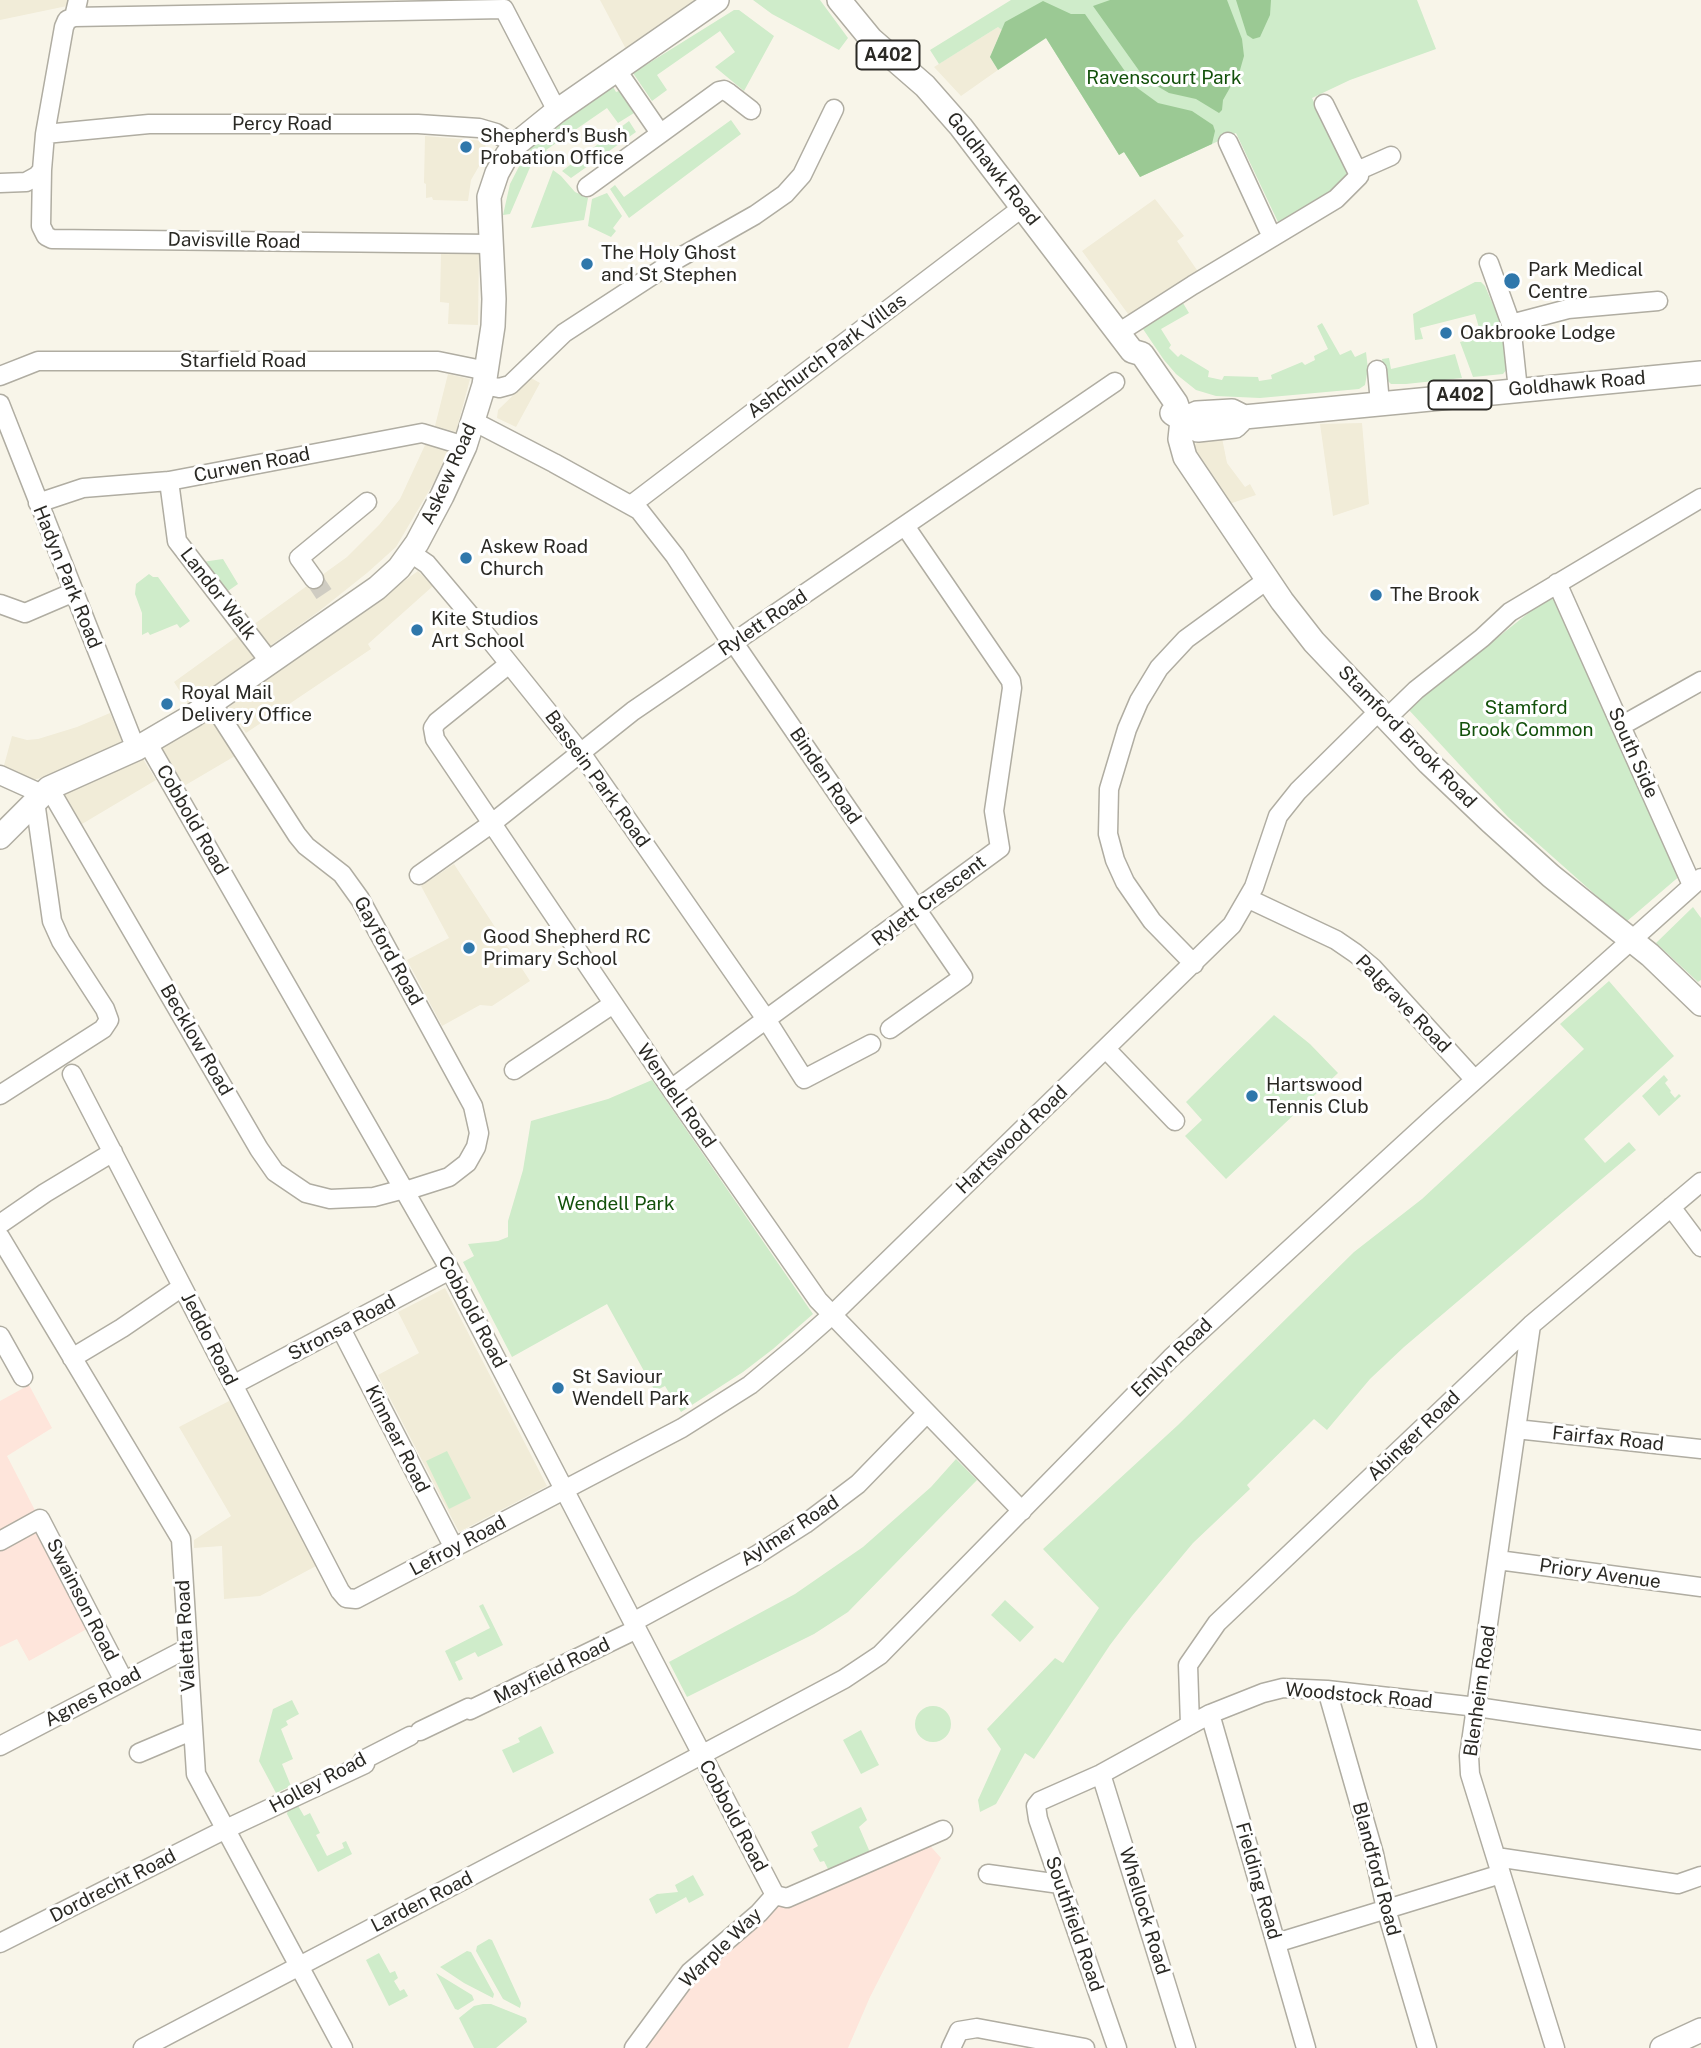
<!DOCTYPE html>
<html>
<head>
<meta charset="utf-8">
<style>
	body { margin:0 }
	canvas { display:block; background:#f8f5e9 }
</style>
</head>
<body>
<canvas width="1701" height="2048"></canvas>
<script>
const c = document.querySelector('canvas').getContext('2d');
c.lineJoin = 'round';
function paint(path, color) { c.fillStyle = color; c.fill(path, 'evenodd'); }
const poly = rows => new Path2D(rows.map(r => 'M' + r).join(''));
function stroke(path, color, width, dash) { c.strokeStyle = color; c.lineWidth = width; c.lineCap = dash ? 'butt' : 'round'; c.setLineDash(dash || []); c.stroke(path); }
function drawText(font, color, halo, rows, align = 'center') {
  c.font = font + ' "Public Sans",sans-serif'; c.lineWidth = 6; c.setLineDash([]); c.textBaseline = 'middle'; c.strokeStyle = halo; c.fillStyle = color; for (const [text, x, y, turn = 0] of rows) {
    c.save(); c.translate(x, y); c.rotate((+turn || 0) * Math.PI / 180); c.textAlign = isNaN(turn) ? turn : align; if (halo) c.strokeText(text, 0, 0); c.fillText(text, 0, 0); c.restore();
  }
}
const built = poly([
	[0,0,68,0,67,6,0,20],
	[600,0,704,0,627,51],
	[998,27,1002,29,990,57,998,70,961,96,934,67],
	[425,136,485,141,486,154,471,180,468,201,433,200,432,197,426,198,426,184,424,183],
	[1155,199,1184,236,1177,241,1199,273,1131,318,1082,251],
	[441,252,479,252,478,325,448,324,449,303,440,302],
	[448,374,470,379,456,432,435,426],
	[531,378,540,383,516,427,497,418,498,410],
	[1362,423,1369,504,1333,516,1320,424],
	[1222,438,1227,463,1245,487,1250,484,1256,495,1229,504,1193,448,1197,442],
	[426,443,449,449,433,484,396,547,367,573,318,612,188,704,174,682,347,557,379,525,400,499],
	[418,571,433,586,368,644,371,649,246,733,229,707],
	[110,713,121,739,121,744,77,765,34,780,3,769,12,736,27,740,38,739,77,727],
	[209,714,235,756,184,786,160,745],
	[143,759,156,780,82,824,64,794,65,790],
	[454,864,530,981,492,1006,480,1005,442,1026,407,960,449,938,421,886],
	[445,1288,547,1486,459,1532,378,1375,419,1353,398,1312],
	[231,1400,316,1566,260,1596,224,1599,222,1546,194,1548,194,1540,231,1516,179,1427]
]);
const industrial = poly([
	[29,1385,52,1428,7,1456,94,1625,29,1661,17,1639,0,1647,0,1401],
	[925,1840,941,1858,870,1997,848,2048,643,2048,675,2008,699,1973,777,1904]
]);
const green = poly([
	[753,0,820,0,848,38,839,50,772,14],
	[1011,0,1417,0,1436,49,1350,80,1312,98,1350,175,1350,178,1327,194,1278,222,1236,133,1140,177,1124,152,1119,155,1046,38,998,70,990,57,1002,30,998,27,939,64,930,50],
	[734,10,739,10,774,36,744,91,715,67,735,52,720,31,657,75,667,90,652,101,633,73],
	[612,85,616,92,619,91,634,113,618,123,607,108,546,150,552,158,549,161,529,150,540,137],
	[731,120,741,134,629,218,610,189,615,185,624,197],
	[629,121,636,132,571,178,562,171],
	[526,153,534,158,510,214,503,215,510,184],
	[553,170,561,176,575,192,588,198,584,220,531,228],
	[607,193,622,216,613,228,616,231,611,237,588,226,592,199],
	[1475,282,1481,282,1485,286,1499,319,1503,332,1507,369,1503,374,1473,377,1460,342,1464,341,1462,335,1480,331,1475,314,1420,328,1423,339,1415,340,1413,314],
	[1183,303,1189,313,1161,329,1171,345,1169,348,1178,357,1181,354,1209,371,1208,377,1222,380,1224,376,1258,377,1259,381,1272,379,1271,375,1302,362,1305,365,1315,360,1314,356,1328,349,1317,326,1322,323,1340,355,1351,350,1355,357,1366,352,1368,369,1365,385,1359,389,1260,398,1216,396,1196,390,1176,374,1164,360,1143,329,1144,325],
	[1455,354,1462,378,1406,384,1391,384,1385,378,1382,359,1389,358,1391,369],
	[223,559,238,584,225,593,202,562],
	[149,574,153,577,158,577,190,621,180,628,177,624,150,635,148,632,142,635,142,613,135,594,136,584],
	[1556,591,1682,874,1626,922,1508,817,1408,709],
	[1693,907,1701,918,1701,980,1698,982,1656,943],
	[1609,981,1674,1056,1584,1139,1605,1163,1629,1142,1636,1150,1404,1347,1370,1379,1327,1430,1314,1419,1247,1485,1250,1489,1193,1543,1132,1616,1110,1645,1034,1759,1025,1753,996,1804,980,1812,978,1800,1001,1749,987,1729,1055,1658,1063,1663,1099,1608,1043,1549,1178,1425,1354,1252,1422,1199,1584,1049,1560,1024],
	[1274,1015,1310,1044,1338,1073,1226,1179,1185,1136,1202,1120,1186,1102],
	[1664,1075,1668,1080,1665,1083,1671,1091,1670,1092,1675,1098,1679,1094,1681,1096,1659,1116,1642,1096],
	[652,1080,813,1314,773,1349,743,1372,681,1412,665,1386,655,1391,607,1304,512,1357,463,1262,474,1256,468,1244,498,1241,508,1237,508,1221,523,1170,531,1121,608,1099],
	[447,1451,471,1498,449,1509,426,1461],
	[956,1459,977,1480,848,1612,814,1634,687,1697,669,1662,795,1594,863,1547,931,1487],
	[1005,1600,1034,1627,1020,1642,991,1615],
	[483,1604,503,1645,478,1657,475,1652,455,1662,463,1679,459,1681,445,1651,490,1628,479,1606],
	[292,1700,299,1714,286,1721,288,1725,281,1729,293,1759,282,1764,291,1786,276,1793,259,1761,273,1709],
	'915 1724a18 18 0 1 1 36 0a18 18 0 1 1-36 0Z',
	[541,1726,554,1753,513,1773,502,1750,520,1742,518,1738],
	[861,1730,879,1765,861,1774,843,1740],
	[297,1804,304,1816,310,1813,320,1833,316,1835,327,1856,344,1848,342,1843,346,1841,352,1854,318,1872,287,1814,288,1809],
	[861,1807,867,1820,859,1827,872,1857,831,1875,824,1861,820,1862,813,1849,818,1846,811,1832],
	[693,1875,704,1895,689,1903,686,1897,656,1914,649,1899,657,1894,678,1892,675,1885],
	[489,1939,492,1940,521,2003,520,2008,503,1999,476,1951,477,1946],
	[467,1951,471,1952,494,1994,493,1998,464,1983,440,1967],
	[379,1953,390,1973,395,1971,398,1978,394,1981,400,1991,404,1989,408,1996,389,2006,366,1960],
	[436,1973,472,1995,474,2000,458,2010,455,2009],
	[483,2004,491,2004,526,2018,527,2022,496,2048,474,2048,459,2018,474,2006]
]);
const forest = poly([
	[1110,0,1227,0,1242,39,1244,56,1240,70,1223,100,1222,110,1219,113,1196,99,1169,93,1145,79,1093,6],
	[1236,0,1271,0,1270,15,1260,37,1253,39,1247,35],
	[1043,1,1071,14,1085,14,1136,87,1158,103,1192,111,1213,125,1215,131,1212,144,1140,177,1124,152,1119,155,1046,38,998,70,990,57,1005,22]
]);
const minorTunnel = poly([
	[314,579,328,600]
]);
const minor = poly([
	[78,0,74,17,67,20,64,27,45,134,42,170,41,226,46,236,52,239,491,244],
	[74,17,504,9,557,111],
	[616,69,660,133],
	[1324,104,1357,171],
	[45,134,149,124,418,124,479,128,496,133,515,145],
	[1228,142,1272,237],
	[0,183,26,182,37,176,42,170],
	[587,187,719,91,724,90,729,93,751,110],
	[1489,263,1511,324,1518,390],
	[1511,324,1568,309,1658,301],
	[1118,333,1193,285,1336,199,1359,176,1357,171,1391,156],
	[1377,370,1380,403],
	[0,376,38,361,438,361,487,371],
	[484,385,499,388,510,385,564,333,679,258,755,215,785,194,802,175,834,109],
	[0,404,136,749],
	[473,421,554,463,639,510,675,556,732,644],
	[169,481,177,541,270,662],
	[38,503,83,488,169,481,422,433,465,446],
	[631,505,1023,207],
	[411,553,427,564,470,615,581,753,766,1019,804,1079,871,1044],
	[314,579,299,558,367,502],
	[1557,583,1692,885],
	[0,604,25,613,74,592],
	[734,643,963,977,890,1029],
	[509,664,437,722,433,728,435,739,671,1089,818,1300,1022,1511],
	[212,703,297,835,306,846,342,874,360,899,473,1106,479,1133,476,1147,467,1163,449,1177,405,1191],
	[1387,718,1416,690,1482,638,1510,612,1701,498],
	[1621,726,1701,681],
	[147,742,450,1270,775,1895],
	[0,775,42,794],
	[49,788,259,1149,275,1172,306,1193,330,1199,374,1197,404,1189],
	[419,875,491,824,633,711,1115,382],
	[1249,899,1336,940,1355,953,1373,968,1475,1080],
	[1194,964,1152,921,1125,882,1115,860,1108,834,1109,789,1127,729,1139,701,1159,668,1186,639,1267,580],
	[1106,1049,1175,1121],
	[514,1070,613,1004],
	[72,1074,340,1591,346,1598,356,1599,682,1428,750,1385,798,1345,832,1315,1232,925,1254,887,1278,816,1298,791,1379,711],
	[671,1089,1000,848,994,811,1012,688,1011,681,905,526],
	[0,1095,103,1029,109,1020,105,1009,61,941,52,921,35,801],
	[1671,1207,1701,1247],
	[0,1224,45,1193,113,1152],
	[0,1237,181,1539,196,1774,343,2048],
	[1531,1325,1469,1756,1470,1774,1555,2048],
	[341,1329,454,1548],
	[0,1336,23,1377],
	[72,1358,122,1328,182,1287],
	[233,1385,450,1270],
	[1516,1429,1701,1449],
	[0,1541,40,1519,124,1681],
	[1498,1560,1701,1587],
	[633,1622,755,1556,805,1524,858,1484,927,1413],
	[1327,1690,1374,1854,1386,1909,1427,2048],
	[1210,1714,1306,2048],
	[1190,1725,1188,1665,1217,1623,1531,1325,1701,1182],
	[420,1731,468,1708,470,1710,637,1629],
	[0,1746,186,1649],
	[139,1753,191,1731],
	[1101,1774,1186,2048],
	[1496,1857,1678,1884,1701,1876],
	[988,1874,1060,1884],
	[775,1895,787,1898,943,1830],
	[0,1943,226,1829,365,1764,363,1760,410,1736],
	[1276,1943,1501,1874],
	[143,2048,641,1787,844,1679,880,1655,1171,1358,1437,1114,1701,878],
	[634,2048,690,1972,759,1913,775,1895],
	[951,2048,959,2031,977,2028,1085,2048],
	[1117,2048,1038,1819,1036,1806,1040,1801,1101,1774,1210,1714,1263,1693,1283,1688,1327,1690,1477,1707,1701,1740]
]);
const major = poly([
	[839,0,871,39,925,86,961,127,1132,351,1142,354,1176,403,1182,420],
	[1172,413,1198,430,1235,426,1244,417],
	[1182,420,1180,439,1185,457,1282,601,1314,642,1429,763,1490,821,1551,876,1650,955,1701,1004],
	[1182,420,1197,413,1232,411,1244,417,1701,373],
	[0,837,49,788,136,749,194,715,377,588,399,568,417,543,442,496,465,446,484,385,493,326,494,299,489,197,497,173,507,155,515,145,557,111,717,0],
	[1662,2048,1701,2030]
]);
const markers = [
	[466,147,7,"#2f77ab"],
	[587,264,7,"#2f77ab"],
	[1512,281,9,"#2f77ab"],
	[1446,333,7,"#2f77ab"],
	[466,558,7,"#2f77ab"],
	[1376,595,7,"#2f77ab"],
	[417,630,7,"#2f77ab"],
	[167,704,7,"#2f77ab"],
	[469,948,7,"#2f77ab"],
	[1252,1096,7,"#2f77ab"],
	[558,1388,7,"#2f77ab"]
];
const shields = [
	[888,55,63],
	[1460,395,63]
];
const shieldNames = [
	["A402",888,55],
	["A402",1460,395]
];
const parkNames = [
	["Ravenscourt Park",1164,78],
	["Stamford",1526,708],
	["Brook Common",1526,730],
	["Wendell Park",616,1204]
];
const streetNames = [
	["Percy Road",282,124],
	["Goldhawk Road",993,169,52],
	["Davisville Road",234,241,1],
	["Ashchurch Park Villas",827,356,-37],
	["Starfield Road",243,361],
	["Goldhawk Road",1577,384,-5],
	["Curwen Road",252,465,-11],
	["Askew Road",449,474,-66],
	["Hadyn Park Road",67,577,68],
	["Landor Walk",218,594,52],
	["Rylett Road",763,623,-34],
	["Stamford Brook Road",1407,737,46],
	["South Side",1633,753,66],
	["Binden Road",825,776,56],
	["Bassein Park Road",597,779,54],
	["Cobbold Road",192,820,60],
	["Rylett Crescent",929,901,-37],
	["Gayford Road",388,951,61],
	["Palgrave Road",1403,1004,46],
	["Becklow Road",196,1040,60],
	["Wendell Road",676,1096,55],
	["Hartswood Road",1012,1140,-44],
	["Cobbold Road",472,1312,62],
	["Stronsa Road",342,1328,-28],
	["Jeddo Road",209,1339,63],
	["Emlyn Road",1172,1358,-44],
	["Abinger Road",1414,1436,-44],
	["Kinnear Road",397,1439,63],
	["Fairfax Road",1608,1439,6],
	["Aylmer Road",790,1531,-33],
	["Lefroy Road",458,1546,-28],
	["Priory Avenue",1600,1574,8],
	["Swainson Road",82,1600,63],
	["Valetta Road",186,1636,-93],
	["Mayfield Road",552,1671,-26],
	["Blenheim Road",1480,1691,-82],
	["Woodstock Road",1359,1696,5],
	["Agnes Road",93,1697,-28],
	["Holley Road",318,1783,-28],
	["Cobbold Road",733,1816,62],
	["Blandford Road",1376,1869,75],
	["Fielding Road",1258,1881,74],
	["Dordrecht Road",113,1886,-27],
	["Larden Road",422,1902,-27],
	["Whellock Road",1144,1911,73],
	["Southfield Road",1074,1924,71],
	["Warple Way",721,1948,-44]
];
const poiNames = [
	["Shepherd's Bush",480,136],
	["Probation Office",480,158],
	["The Holy Ghost",601,253],
	["and St Stephen",601,275],
	["Park Medical",1528,270],
	["Centre",1528,292],
	["Oakbrooke Lodge",1460,333],
	["Askew Road",480,547],
	["Church",480,569],
	["The Brook",1390,595],
	["Kite Studios",431,619],
	["Art School",431,641],
	["Royal Mail",181,693],
	["Delivery Office",181,715],
	["Good Shepherd RC",483,937],
	["Primary School",483,959],
	["Hartswood",1266,1085],
	["Tennis Club",1266,1107],
	["St Saviour",572,1377],
	["Wendell Park",572,1399]
];
paint(built, '#f1ecd8');
paint(industrial, '#fee5db');
paint(green, '#cfecca');
paint(forest, '#9bc994');
stroke(minorTunnel, '#cfccc2', 18, [18, 9]);
stroke(minor, '#b0ada2', 21);
stroke(major, '#b0ada2', 26);
stroke(minor, '#fff', 18);
stroke(major, '#fff', 23);
for (const [x, y, r, color] of markers) { const dot = new Path2D(); dot.arc(x, y, r, 0, 2 * Math.PI); c.fillStyle = color; c.fill(dot); stroke(dot, '#fff', 2.5); }
for (const [x, y, w] of shields) { const box = new Path2D(); box.roundRect(x - w / 2, y - 14.5, w, 29, 5); c.fillStyle = '#fff'; c.fill(box); stroke(box, '#2a2924', 2); }
drawText('bold 18px', '#2a2924', null, shieldNames);
drawText('19px', '#13510b', '#fff', parkNames);
drawText('19px', '#2a2924', '#fff', streetNames);
drawText('19px', '#2a2924', '#fff', poiNames, 'left');
</script>
</body>
</html>
